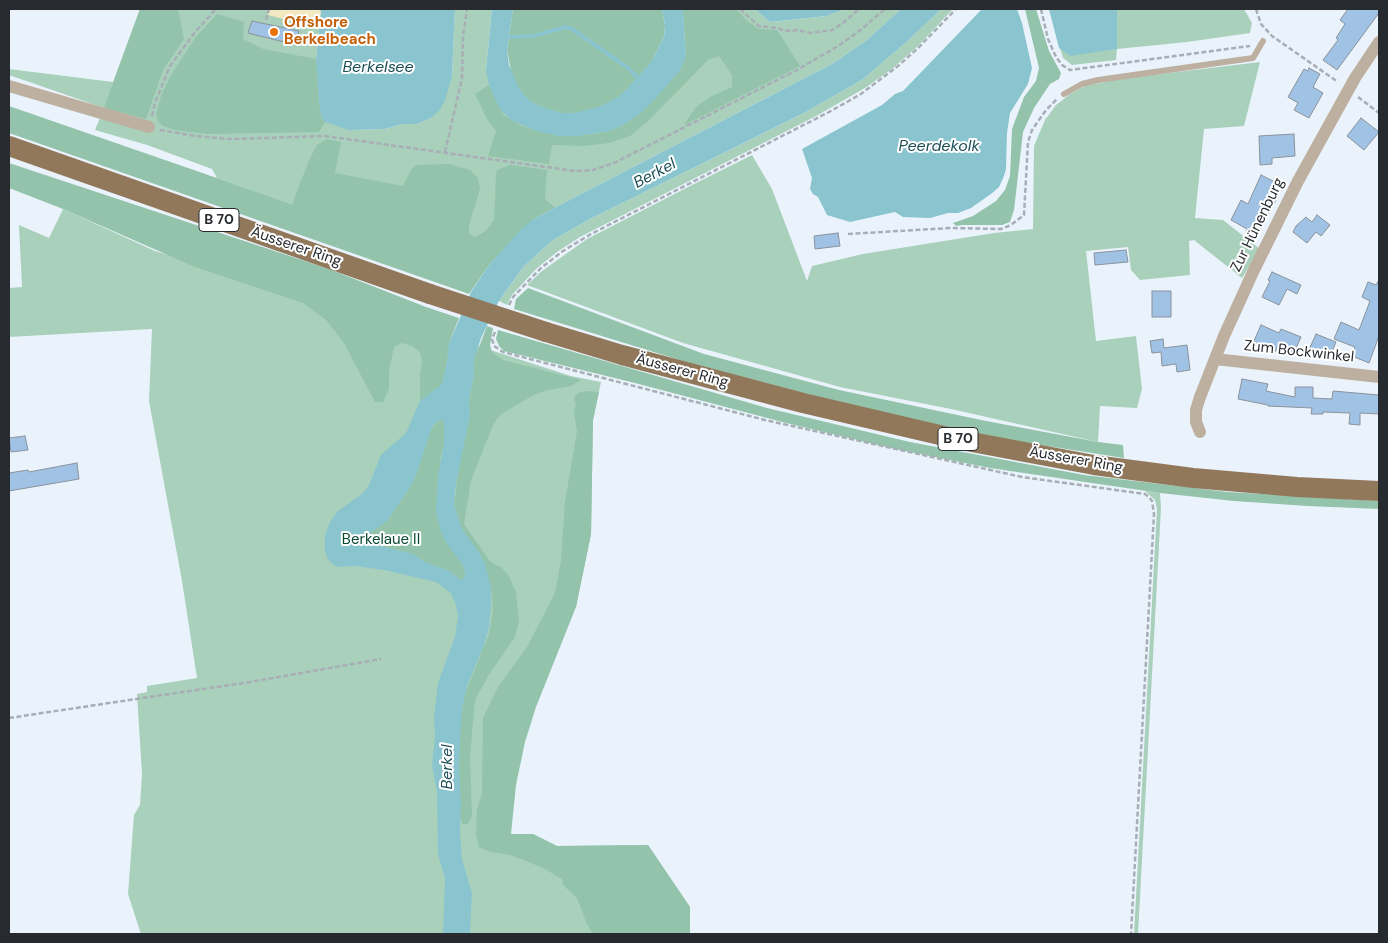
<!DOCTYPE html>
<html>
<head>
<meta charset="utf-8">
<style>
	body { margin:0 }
	#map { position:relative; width:1388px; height:943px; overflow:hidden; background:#eaf3fc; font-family:"DM Sans",sans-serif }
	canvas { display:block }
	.frame { position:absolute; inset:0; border:10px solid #272a2e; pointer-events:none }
</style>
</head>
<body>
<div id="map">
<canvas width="1388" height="943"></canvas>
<div class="frame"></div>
</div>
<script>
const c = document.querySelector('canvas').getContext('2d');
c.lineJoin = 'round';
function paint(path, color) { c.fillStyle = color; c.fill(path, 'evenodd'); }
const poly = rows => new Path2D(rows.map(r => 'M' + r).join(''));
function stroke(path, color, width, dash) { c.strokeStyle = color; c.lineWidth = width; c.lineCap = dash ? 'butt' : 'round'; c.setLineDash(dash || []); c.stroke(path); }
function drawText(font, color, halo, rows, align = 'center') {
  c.font = font + ' "DM Sans",sans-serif'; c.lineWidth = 4; c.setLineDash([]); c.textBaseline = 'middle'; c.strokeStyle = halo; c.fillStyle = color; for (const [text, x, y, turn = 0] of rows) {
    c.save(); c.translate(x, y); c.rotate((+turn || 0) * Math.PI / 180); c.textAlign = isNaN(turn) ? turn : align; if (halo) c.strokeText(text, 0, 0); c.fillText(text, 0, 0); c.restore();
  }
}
const green = poly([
	[140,9,317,9,321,11,316,59,349,130,385,129,402,124,417,124,431,118,452,76,455,9,492,9,486,70,686,57,683,9,755,9,765,18,772,22,827,16,845,9,901,9,867,40,832,64,556,207,548,201,476,267,294,200,292,204,217,178,212,169,147,145,95,130,104,108,9,75,9,69,113,82],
	[941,9,953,9,919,45,892,69,865,88,818,115,580,237,557,252,536,269,512,295,507,305,499,301,524,266,553,240,588,220,802,114,846,89,863,79,910,39],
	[1049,9,1244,9,1252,23,1250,33,1187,42,1117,49,1116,60,1072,65,1063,58],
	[1260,62,1244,126,1204,129,1195,218,1223,220,1260,249,1242,278,1194,240,1189,241,1190,275,1140,280,1131,270,1128,247,1086,251,1096,341,1136,336,1142,389,1137,408,1100,406,1098,442,951,409,840,387,683,343,527,285,542,271,587,239,692,185,752,155,772,189,807,281,812,266,863,254,994,233,1033,229,1034,146,1045,120,1056,105,1070,94,1085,86,1119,79],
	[63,209,155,251,478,346,571,376,601,382,593,420,591,534,576,607,499,705,501,835,533,834,557,846,648,845,690,907,690,934,141,934,128,894,134,815,140,805,142,774,137,694,147,692,147,686,197,678,182,581,149,401,152,329,9,337,9,288,22,287,19,225,49,238],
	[1145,491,1160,493,1161,508,1138,934,1134,934,1157,509,1155,500]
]);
const forest = poly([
	[140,9,178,9,184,39,163,70,146,119,104,108],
	[513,9,662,9,665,25,664,37,652,61,627,89,617,98,601,106,586,111,574,113,561,113,537,105,527,98,519,88,512,76,507,50],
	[683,9,736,9,748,22,760,29,777,30,800,66,684,125,696,107,710,97,732,87,732,75,719,56,708,60,648,121,630,136,609,143,584,146,552,145,549,164,488,156,496,131,488,121,475,94,489,85,500,109,505,116,520,125,534,130,578,136,594,134,610,131,623,125,642,112,681,69,686,56],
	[1025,9,1036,9,1049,51,1061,73,1059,79,1050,84,1034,108,1023,132,1014,210,1010,222,1002,225,963,225,956,226,953,223,973,216,996,201,1005,190,1010,176,1012,129,1024,97,1036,81,1039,68],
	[217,14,244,22,243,39,263,49,316,59,320,111,322,118,325,122,319,132,207,134,175,130,163,126,158,121,156,114,161,96,171,75,195,38],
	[9,106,292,204,310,158,317,145,327,139,341,142,335,173,403,186,411,170,416,165,449,164,470,170,478,178,480,189,469,225,469,232,471,235,475,237,486,231,494,220,496,175,497,170,502,168,511,165,547,170,545,199,556,207,534,219,490,264,469,294,9,133],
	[9,163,329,269,426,307,459,318,449,343,447,362,442,384,420,401,420,375,422,361,420,352,412,346,402,343,394,347,389,371,389,389,383,402,375,402,344,343,326,320,303,303,195,267,63,209,9,188],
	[528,288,704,354,839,390,986,421,1098,442,1123,445,1124,458,1002,439,859,408,683,361,514,309,516,299],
	[487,326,493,328,490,345,492,352,503,360,581,380,571,386,544,391,532,396,500,415,493,425,471,480,464,524,489,560,494,564,501,567,508,575,516,592,519,620,515,637,488,676,475,700,470,756,472,815,468,824,462,824,460,816,458,768,460,720,465,694,489,634,493,610,491,588,469,540,462,529,454,505,459,467,470,415,469,401,474,374,474,360],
	[498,330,767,408,910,442,1084,475,1228,492,1379,501,1379,509,1308,506,1234,501,1160,493,990,468,895,449,786,423,635,383,504,351,499,346,496,339],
	[585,391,599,392,593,420,591,534,576,607,536,707,525,742,516,785,511,834,533,834,557,846,648,845,690,907,690,934,593,934,586,922,577,898,563,885,562,879,543,868,511,855,490,852,479,847,476,834,477,810,482,793,483,718,498,687,527,647,555,593,561,560,565,502,577,431,574,411,576,405,574,398,578,393],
	[442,419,444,423,444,444,440,459,465,572,465,577,461,580,449,571,425,562,413,554,372,544,367,543,365,539,366,536,387,521,409,489,417,473,431,430,438,420]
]);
const sand = poly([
	[270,9,317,9,321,11,320,25,313,27,268,15]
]);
const water = poly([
	[317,9,455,9,452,76,445,100,440,110,431,118,417,124,402,124,385,129,349,130,325,122,322,118,320,111,316,59,321,11],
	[492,9,513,9,507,50,509,65,519,88,527,98,537,105,561,113,574,113,601,106,617,98,627,89,652,61,664,37,665,25,662,9,683,9,686,57,681,69,657,97,642,112,623,125,610,131,578,136,559,136,545,133,534,130,511,120,500,109,495,99,489,85,486,70],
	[755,9,845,9,827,16,771,22,765,18],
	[901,9,941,9,910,39,863,79,846,89,802,114,588,220,553,240,524,266,499,301,481,338,474,360,474,374,469,401,470,415,455,489,454,505,462,529,478,551,485,563,491,588,491,607,489,628,483,648,467,686,462,709,459,764,461,805,460,832,462,859,472,893,470,931,470,934,443,934,445,878,438,854,437,792,432,765,435,735,434,718,438,683,455,637,458,616,456,605,451,593,436,582,384,570,355,566,337,567,328,560,325,551,325,535,330,522,338,511,362,494,369,485,381,455,406,433,420,401,442,384,447,362,449,343,471,292,490,264,521,229,534,219,556,207,832,64,867,40],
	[442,419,444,423,444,444,438,476,436,511,439,526,445,541,462,564,465,572,465,577,461,580,449,571,425,562,413,554,372,544,367,543,365,539,366,536,387,521,409,489,417,473,431,430,434,424],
	[982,9,1017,9,1022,23,1032,68,1028,84,1010,113,1007,133,1006,169,1004,176,999,187,991,194,971,208,958,213,948,213,930,218,903,217,895,212,850,222,827,215,818,197,813,194,810,189,812,178,802,149,882,105,895,94,903,91],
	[1049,9,1117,9,1117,49,1070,56,1059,48]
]);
const stream = poly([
	[509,37,534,36,565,27,572,29,628,68,637,77]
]);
const building = poly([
	[1348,9,1379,9,1379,13,1337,70,1323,60,1338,40,1336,38,1345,24,1340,20,1348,9],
	[252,21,299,31,296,45,248,33,252,21],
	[1309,68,1320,74,1313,87,1323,93,1309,118,1294,110,1298,103,1288,97,1304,69,1308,71,1309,68],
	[1361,118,1379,132,1364,150,1347,136,1361,118],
	[1294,134,1295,156,1272,158,1272,164,1260,165,1259,136,1294,134],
	[1261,175,1283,186,1257,237,1246,231,1247,229,1231,220,1241,200,1248,204,1261,175],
	[1317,215,1330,225,1321,236,1316,232,1307,243,1293,232,1296,226,1306,217,1312,222,1317,215],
	[838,233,840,246,815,249,814,236,838,233],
	[1126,250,1128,262,1095,265,1094,253,1126,250],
	[1272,272,1301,285,1297,294,1287,289,1279,305,1262,297,1270,281,1268,280,1272,272],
	[1379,280,1379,336,1369,363,1352,356,1355,347,1334,339,1341,322,1359,330,1370,301,1362,297,1368,282,1376,285,1379,280],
	[1152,291,1171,291,1171,317,1152,317,1152,291],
	[1261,325,1279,333,1281,329,1301,337,1294,353,1278,346,1275,352,1253,343,1261,325],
	[1316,334,1336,342,1329,359,1309,350,1316,334],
	[1163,339,1164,348,1187,345,1190,370,1177,372,1176,364,1162,366,1161,352,1152,353,1150,341,1163,339],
	[1242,379,1268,384,1266,391,1295,397,1295,387,1313,387,1313,398,1332,399,1333,391,1379,395,1379,414,1360,413,1360,425,1349,424,1350,413,1323,412,1323,414,1311,414,1312,408,1268,406,1268,405,1238,399,1242,379],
	[25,436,28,450,11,452,9,438,25,436],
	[77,463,79,479,9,491,9,473,28,470,29,472,77,463]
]);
const path = poly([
	[740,9,759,26,778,28,784,31,798,30,810,33,832,30,843,23,859,9],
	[1041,9,1048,39,1056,57,1062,65,1070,70,1250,46],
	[1256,9,1261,24,1272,36,1338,82],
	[266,20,269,9],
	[1358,97,1379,113],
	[152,116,155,103,170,66,196,31,216,9],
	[160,130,195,136,231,139,325,136,575,171,593,170,614,163,797,70,838,46,858,32,885,9],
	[445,152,462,78,463,36,467,9],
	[848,234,950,228,1001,229,1011,225,1024,215,1028,142,1032,130,1046,110,1057,99],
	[509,305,513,297,541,268,563,251,591,234,829,112,861,94,898,66,918,48,956,9],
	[495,332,492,339,494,346,503,352,765,420,1022,477,1145,494,1149,497,1152,501,1154,514,1131,934],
	[9,718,250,682,381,659]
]);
const service = poly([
	[1064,94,1082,84,1098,80,1253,58,1263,41]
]);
const minor = poly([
	[9,86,149,127],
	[1215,359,1379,377],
	[1200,432,1196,422,1196,410,1200,397,1224,336,1253,272,1298,181,1355,78,1379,42]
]);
const primary = poly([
	[9,146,430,294],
	[546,332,622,355,803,403,961,440,1094,465,1193,478,1297,487,1379,491]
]);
const primaryBridge = poly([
	[430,294,546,332]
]);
const markers = [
	[274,32,5,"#e8710a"]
];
const shields = [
	[219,220,40],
	[958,439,40]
];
const shieldNames = [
	["B 70",219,220],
	["B 70",958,439]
];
const foodNames = [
	["Offshore",284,23],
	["Berkelbeach",284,40]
];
const streetNames = [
	["Zur Hünenburg",1258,225,-64],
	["Äusserer Ring",296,247,19],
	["Zum Bockwinkel",1299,352,6],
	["Äusserer Ring",682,371,15],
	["Äusserer Ring",1076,460,10]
];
const parkNames = [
	["Berkelaue II",381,540]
];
const waterNames = [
	["Berkelsee",378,68],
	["Peerdekolk",939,147],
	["Berkel",655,174,-28],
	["Berkel",448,767,-90]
];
paint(green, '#a9d0bb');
paint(forest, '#93c3aa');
paint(sand, '#f2e8c2');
paint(water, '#8ac5cf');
stroke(stream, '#8ac5cf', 4);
paint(building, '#a0c2e5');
stroke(building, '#8a929a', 1);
stroke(path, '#a7aeb5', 2.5, [5, 2.5]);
stroke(service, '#beb0a0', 6);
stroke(minor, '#beb0a0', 12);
stroke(primary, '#92785b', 20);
stroke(primaryBridge, '#92785b', 20);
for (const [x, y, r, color] of markers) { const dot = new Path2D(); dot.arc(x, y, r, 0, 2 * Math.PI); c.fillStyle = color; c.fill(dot); stroke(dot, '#fff', 2); }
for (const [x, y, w] of shields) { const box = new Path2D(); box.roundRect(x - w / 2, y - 11.5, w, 23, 4); c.fillStyle = '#fff'; c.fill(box); stroke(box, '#272a2e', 1); }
drawText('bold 14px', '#272a2e', null, shieldNames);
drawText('bold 15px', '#c56008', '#fff', foodNames, 'left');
drawText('15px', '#272a2e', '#fff', streetNames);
drawText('15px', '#0a4931', '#fff', parkNames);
drawText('italic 16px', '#1b4f57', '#fff', waterNames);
</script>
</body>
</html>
